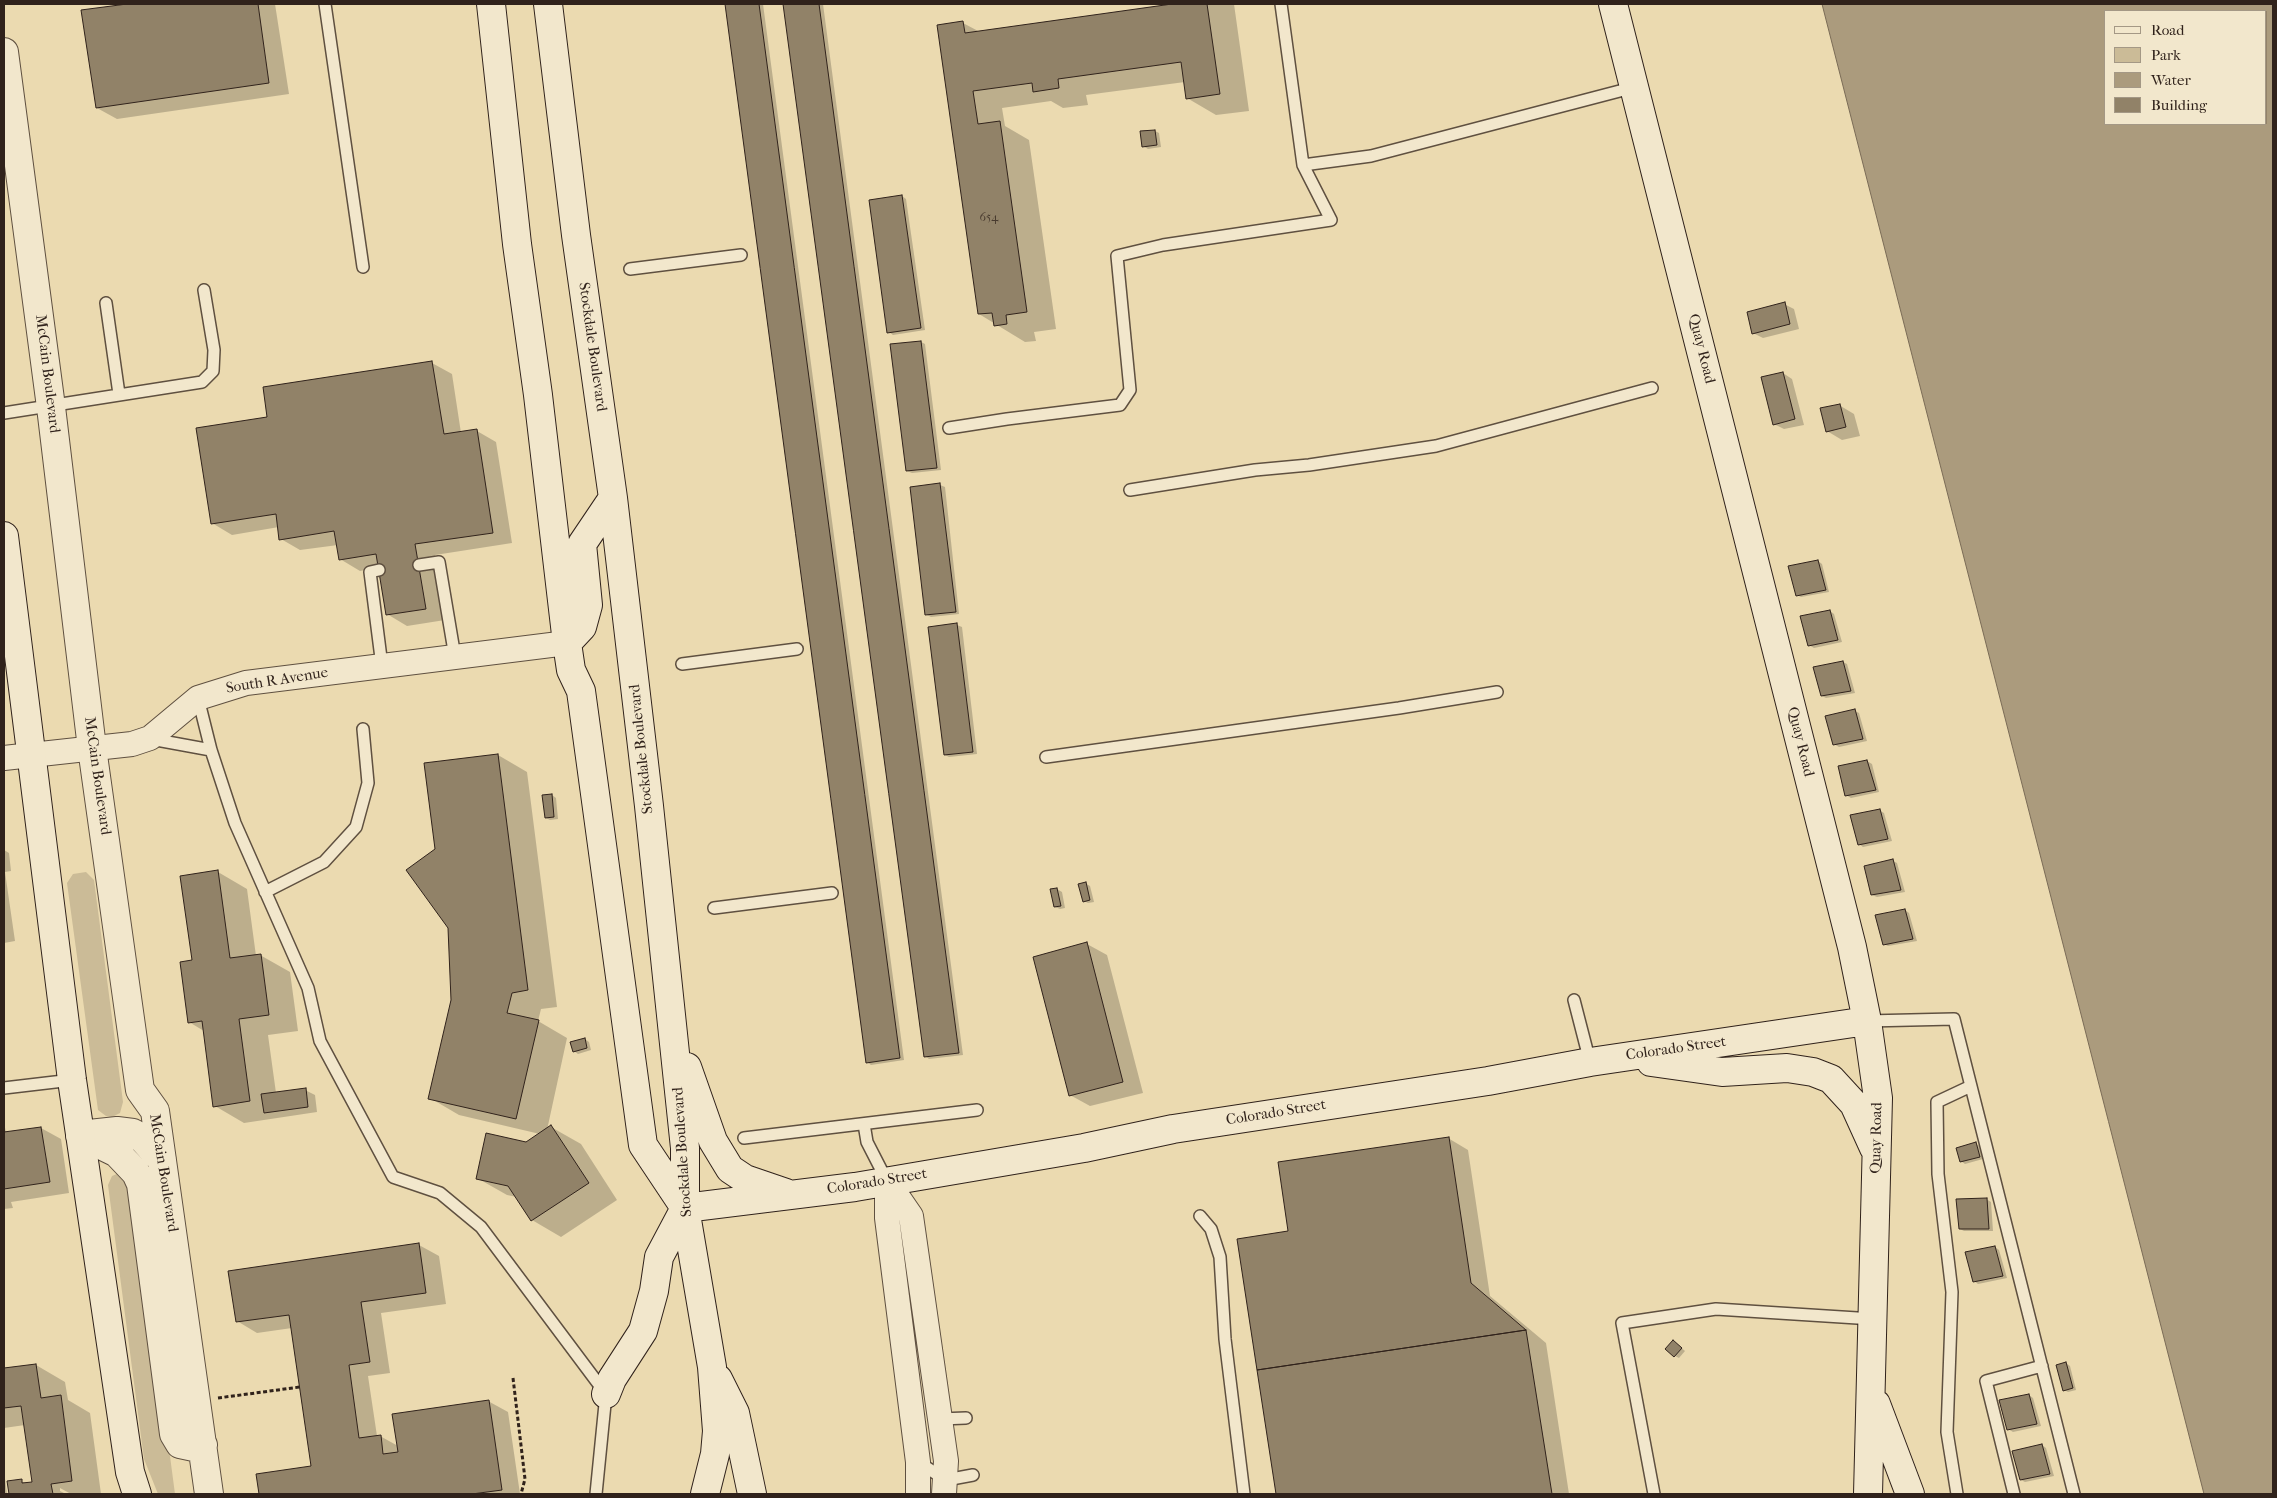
<!DOCTYPE html>
<html>
<head>
<meta charset="utf-8">
<style>
	body { margin:0 }
	#map { position:relative; width:2277px; height:1498px; overflow:hidden; background:#ebdab0; font-family:"IM FELL French Canon",serif }
	canvas { display:block }
	.frame { position:absolute; inset:0; border:5px solid #30221b; pointer-events:none }
	.legend { position:absolute; left:2104px; top:10px; width:162px; height:115px; box-sizing:border-box; background:#f2e7cc; border:1px solid #a49885; margin:0; padding:6px 9px; list-style:none; font-size:15px; color:#30221b }
	.legend li { display:flex; align-items:center; gap:10px; height:25px }
	.legend b { width:25px; border:1px solid #a49885 }
</style>
</head>
<body>
<div id="map">
<canvas width="2277" height="1498"></canvas>
<div class="frame"></div>
<ul class="legend">
<li><b style="height:6px;background:#f2e7cc"></b>Road</li>
<li><b style="height:14px;background:#cbbb97"></b>Park</li>
<li><b style="height:14px;background:#ab9b7d"></b>Water</li>
<li><b style="height:14px;background:#918268"></b>Building</li>
</ul>
</div>
<script>
const c = document.querySelector('canvas').getContext('2d');
c.lineJoin = 'round';
function paint(path, color) { c.fillStyle = color; c.fill(path, 'evenodd'); }
const poly = rows => new Path2D(rows.map(r => 'M' + r).join(''));
function stroke(path, color, width, dash) { c.strokeStyle = color; c.lineWidth = width; c.lineCap = dash ? 'butt' : 'round'; c.setLineDash(dash || []); c.stroke(path); }
function drawText(font, color, halo, rows, align = 'center') {
  c.font = font + ' "IM FELL French Canon",serif'; c.lineWidth = 4; c.setLineDash([]); c.textBaseline = 'middle'; c.strokeStyle = halo; c.fillStyle = color; for (const [text, x, y, turn = 0] of rows) {
    c.save(); c.translate(x, y); c.rotate((+turn || 0) * Math.PI / 180); c.textAlign = isNaN(turn) ? turn : align; if (halo) c.strokeText(text, 0, 0); c.fillText(text, 0, 0); c.restore();
  }
}
const green = poly([
	[86,872,94,880,123,1102,120,1113,112,1117,106,1116,98,1110,67,883,73,874],
	[119,1173,134,1183,175,1494,158,1494,144,1459,108,1185,112,1176]
]);
const water = poly([
	[1822,4,2273,4,2273,1494,2204,1494,1822,4],
	[2106,11,2266,11,2266,124,2106,124,2106,11]
]);
const shadow = poly([
	[136,4,275,4,289,94,117,119,97,108,83,11],
	[726,4,763,4,904,1060,871,1065,867,1062],
	[784,4,823,4,963,1055,929,1059,925,1056],
	[1169,4,1234,4,1249,111,1216,115,1187,98,1185,82,1086,95,1088,105,1063,108,1051,101,1002,108,1005,126,1029,140,1056,329,1034,332,1036,341,1025,342,979,314,963,23,980,32,1173,6],
	[1155,131,1159,133,1161,147,1148,149,1143,146],
	[902,196,906,199,925,330,893,335,889,332],
	[1784,304,1794,309,1799,329,1763,338,1753,333],
	[921,342,925,344,941,470,912,473,907,471],
	[432,363,452,374,461,433,477,431,496,442,512,543,435,555,445,620,407,626,387,614,380,567,360,571,340,559,338,545,300,550,281,539,279,527,232,535,212,523,269,418],
	[1783,373,1792,379,1804,425,1784,429,1774,424],
	[1839,405,1854,414,1860,436,1842,440,1827,431],
	[940,485,945,487,959,614,931,617,927,615,912,488],
	[1818,561,1822,564,1829,592,1801,597,1797,595],
	[1830,611,1834,614,1842,642,1814,648,1809,645],
	[957,625,962,627,977,754,949,757,945,755],
	[1843,662,1847,664,1855,693,1826,698,1822,696],
	[1855,711,1859,713,1867,741,1839,747,1834,744],
	[498,755,527,772,557,1007,541,1009,538,1021,567,1038,547,1130,551,1127,581,1144,617,1200,561,1237,532,1220,517,1197,507,1195,477,1178,540,1134,459,1115,430,1098,452,1000,449,928,436,850],
	[1867,761,1872,764,1879,792,1851,798,1846,795],
	[552,795,556,798,558,819,550,820,546,818],
	[1879,810,1884,813,1892,841,1863,847,1859,844],
	[4,850,9,853,11,871,5,872,15,941,4,943],
	[1893,861,1897,863,1905,892,1877,897,1872,895],
	[218,872,247,889,256,956,260,955,290,972,298,1031,268,1035,276,1093,305,1090,315,1095,317,1112,244,1123,215,1106,204,1031,189,1022,193,961],
	[1085,883,1090,886,1094,902,1088,903,1084,901],
	[1057,889,1062,892,1065,908,1060,909,1055,907],
	[1905,910,1909,913,1917,941,1888,946,1884,944],
	[1087,944,1107,955,1143,1093,1090,1106,1070,1095],
	[585,1039,589,1042,591,1050,578,1054,574,1051],
	[4,1122,6,1133,41,1128,61,1139,69,1193,11,1202,13,1208,4,1209],
	[1448,1138,1468,1150,1490,1296,1546,1343,1569,1494,1278,1494,1238,1240,1289,1232],
	[1976,1144,1980,1146,1983,1159,1965,1164,1961,1161],
	[1986,1199,1991,1202,1993,1231,1964,1231,1960,1229],
	[419,1245,439,1256,446,1304,381,1313,390,1373,368,1376,377,1436,380,1436,398,1446,488,1401,508,1412,520,1494,260,1494,257,1475,313,1467,292,1328,257,1333,237,1321],
	[1995,1247,1999,1250,2007,1278,1978,1284,1974,1281],
	[1677,1344,1685,1351,1679,1358,1675,1356],
	[2066,1363,2070,1366,2076,1390,2068,1392,2064,1390],
	[36,1365,65,1382,68,1400,90,1413,101,1494,71,1494,60,1488,60,1491,66,1494,10,1494,9,1482,21,1481,27,1484,34,1483,25,1425,4,1428,4,1369],
	[2029,1395,2033,1398,2041,1426,2013,1432,2008,1429],
	[2042,1445,2046,1448,2054,1476,2025,1482,2021,1480],
	[4,1471,7,1494,4,1494]
]);
const building = poly([
	[127,4,258,4,269,83,96,108,81,10,127,4],
	[725,4,759,4,900,1058,866,1063,725,4],
	[783,4,819,4,959,1053,924,1057,783,4],
	[1172,4,1207,4,1220,94,1186,99,1181,62,1058,79,1059,88,1033,92,1032,83,973,91,978,124,1000,121,1027,312,1006,315,1007,324,994,326,992,313,978,314,937,25,963,21,965,33,1172,4],
	[1155,130,1157,145,1142,147,1140,131,1155,130],
	[902,195,921,328,887,333,869,200,902,195],
	[1785,302,1790,324,1752,334,1747,312,1785,302],
	[921,341,937,468,906,471,890,344,921,341],
	[432,361,444,434,477,429,493,533,415,544,426,609,386,615,376,554,339,560,334,531,279,540,276,514,211,524,196,428,267,417,263,387,432,361],
	[1783,372,1795,419,1773,425,1761,377,1783,372],
	[1840,404,1846,427,1826,432,1820,408,1840,404],
	[940,483,956,612,925,615,910,487,940,483],
	[1818,560,1826,590,1796,596,1788,566,1818,560],
	[1830,610,1838,640,1808,646,1800,616,1830,610],
	[957,623,973,752,944,755,928,627,957,623],
	[1843,661,1851,691,1821,696,1813,667,1843,661],
	[1855,709,1863,739,1833,745,1825,716,1855,709],
	[498,754,528,990,512,993,507,1013,539,1020,516,1119,428,1099,451,1000,448,928,406,870,435,849,424,763,498,754],
	[1867,760,1876,790,1845,796,1838,766,1867,760],
	[552,794,554,817,545,818,542,795,552,794],
	[1880,809,1888,839,1858,845,1850,815,1880,809],
	[1893,859,1901,890,1871,895,1864,866,1893,859],
	[218,870,230,958,261,954,269,1015,239,1019,250,1101,213,1107,202,1021,188,1023,180,962,192,960,180,876,218,870],
	[1086,882,1090,900,1083,902,1078,884,1086,882],
	[1057,888,1061,906,1054,907,1050,889,1057,888],
	[1905,909,1913,939,1883,945,1875,915,1905,909],
	[1087,942,1123,1082,1069,1096,1033,957,1087,942],
	[585,1038,587,1048,573,1052,570,1042,585,1038],
	[306,1088,308,1107,264,1113,261,1094,306,1088],
	[551,1125,589,1183,531,1221,508,1186,476,1179,486,1133,526,1142,551,1125],
	[41,1127,50,1182,4,1189,4,1132,41,1127],
	[1449,1137,1471,1283,1526,1330,1257,1370,1237,1239,1288,1231,1278,1162,1449,1137],
	[1976,1142,1980,1157,1960,1162,1956,1148,1976,1142],
	[1987,1198,1989,1229,1959,1229,1956,1199,1987,1198],
	[419,1243,426,1293,361,1302,370,1362,349,1365,359,1438,381,1435,383,1454,398,1452,392,1414,489,1400,502,1490,472,1494,259,1494,256,1474,311,1466,289,1315,236,1322,228,1271,419,1243],
	[1995,1246,2003,1276,1973,1282,1965,1252,1995,1246],
	[1526,1330,1552,1494,1276,1494,1257,1370,1526,1330],
	[1673,1340,1682,1348,1674,1357,1665,1349,1673,1340],
	[2066,1362,2073,1388,2063,1391,2056,1365,2066,1362],
	[36,1364,41,1398,61,1395,72,1481,51,1484,53,1494,9,1494,7,1481,22,1479,22,1483,32,1482,21,1406,4,1408,4,1368,36,1364],
	[2029,1394,2037,1424,2007,1430,1999,1400,2029,1394],
	[2042,1444,2050,1474,2020,1480,2012,1451,2042,1444]
]);
const path = poly([
	[513,1378,525,1479,521,1494],
	[218,1398,300,1387]
]);
const service = poly([
	[325,4,363,267],
	[1303,165,1371,156,1635,87],
	[630,269,741,255],
	[106,303,119,394],
	[4,413,202,382,213,371,214,350,204,290],
	[949,428,1007,419,1120,405,1130,390,1117,256,1163,245,1331,220,1303,165,1281,4],
	[1130,490,1255,470,1309,465,1436,446,1652,388],
	[419,565,439,562,455,657],
	[379,570,370,572,382,666],
	[682,664,797,649],
	[198,698,211,750,235,823,308,988,320,1041,393,1177,440,1193,481,1227,606,1394,596,1494],
	[151,739,211,750],
	[1046,757,1399,708,1497,692],
	[265,892,324,862,356,827,368,783,363,729],
	[714,908,832,893],
	[1574,1000,1590,1062],
	[1867,1021,1954,1019,2074,1494],
	[4,1088,72,1080],
	[864,1124,867,1142,887,1181],
	[744,1138,977,1110],
	[1200,1216,1211,1229,1220,1257,1225,1339,1244,1494],
	[940,1419,966,1418],
	[918,1462,946,1480,973,1475],
	[1654,1494,1622,1323,1716,1309,1873,1319],
	[1957,1494,1947,1432,1952,1292,1938,1174,1937,1102,1971,1086],
	[2014,1494,1986,1381,2042,1366]
]);
const minor = poly([
	[4,758,132,744,150,738,198,698,246,683,567,643],
	[887,1181,911,1216,946,1461,944,1494],
	[887,1181,887,1218,918,1462,918,1494]
]);
const tertiary = poly([
	[4,52,51,407,92,748,140,1090,155,1111,209,1494],
	[80,1135,117,1153,136,1173,141,1184,174,1434,180,1444,194,1447,203,1445],
	[80,1135,117,1131,133,1133,143,1139,162,1160]
]);
const secondary = poly([
	[491,4,517,244,538,395,567,643,571,670,581,691,643,1145,685,1208],
	[548,4,576,235,613,498,649,806,685,1148,685,1208,712,1367,717,1431,715,1454,705,1494],
	[1613,4,1852,947,1867,1021,1878,1098,1868,1494],
	[4,536,72,1080,130,1472,137,1494],
	[567,643,582,627,588,605,582,544,613,498],
	[1651,1062,1722,1072,1787,1068,1813,1072,1831,1079,1854,1104,1874,1148],
	[687,1067,713,1141,730,1169,745,1179,786,1193],
	[685,1208,855,1187,1084,1148,1173,1129,1488,1081,1590,1062,1867,1021],
	[718,1379,735,1413,752,1494],
	[606,1394,612,1379,643,1331,654,1291,659,1257,685,1208],
	[1876,1404,1910,1494]
]);
const numberNames = [
	["654",989,218]
];
const streetNames = [
	["Stockdale Boulevard",592,347,82],
	["Quay Road",1701,349,76],
	["McCain Boulevard",47,374,83],
	["South R Avenue",277,681,-9],
	["Quay Road",1800,742,76],
	["Stockdale Boulevard",642,749,-96],
	["McCain Boulevard",97,776,82],
	["Colorado Street",1676,1049,-8],
	["Colorado Street",1276,1113,-9],
	["Quay Road",1877,1138,-89],
	["Stockdale Boulevard",683,1152,-94],
	["McCain Boulevard",163,1173,81],
	["Colorado Street",877,1182,-9]
];
paint(green, '#cbbb97');
paint(water, '#ab9b7d');
stroke(water, '#7a6b56', 1);
paint(shadow, '#0003');
paint(building, '#918268');
stroke(building, '#30221b', 1);
stroke(service, '#5f5040', 14);
stroke(minor, '#5f5040', 26);
stroke(tertiary, '#5f5040', 30);
stroke(secondary, '#30221b', 30);
stroke(path, '#30221b', 3, [4, 2.5]);
stroke(service, '#f2e7cc', 11);
stroke(minor, '#f2e7cc', 24);
stroke(tertiary, '#f2e7cc', 28);
stroke(secondary, '#f2e7cc', 28);
drawText('12px', '#483a2e', null, numberNames);
drawText('15px', '#30221b', '#f2e7cc', streetNames);
</script>
</body>
</html>
